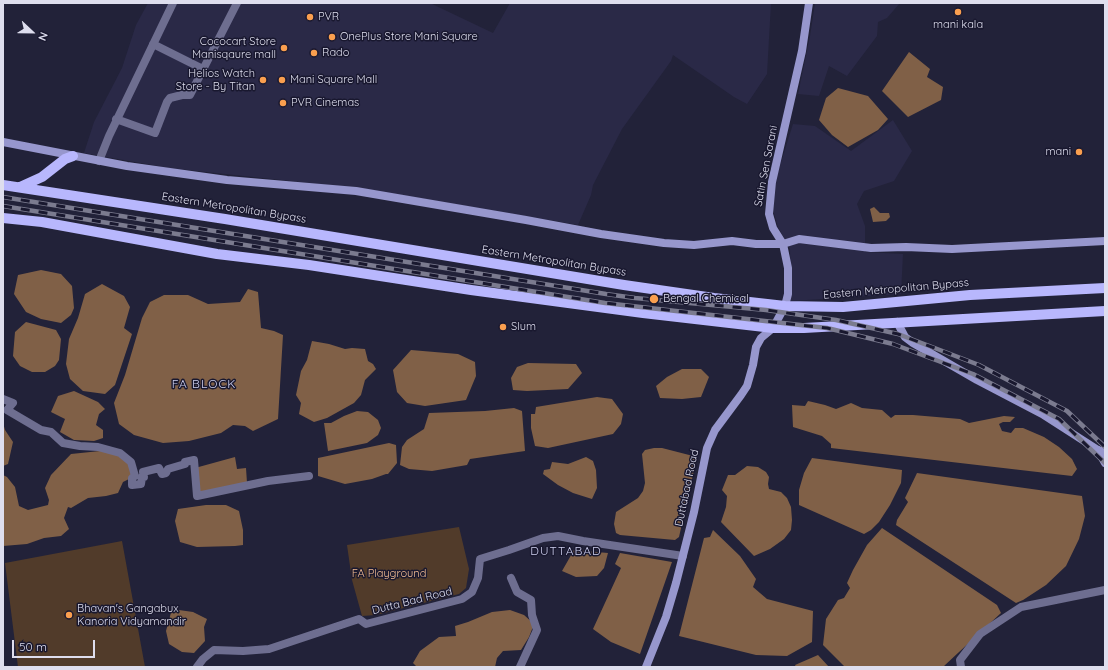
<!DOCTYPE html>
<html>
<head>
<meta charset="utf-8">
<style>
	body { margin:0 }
	#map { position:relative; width:1108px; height:670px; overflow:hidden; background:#222239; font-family:Quicksand,sans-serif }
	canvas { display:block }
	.frame { position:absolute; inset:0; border:4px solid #dedeee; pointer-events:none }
	.north { position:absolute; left:12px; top:12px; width:40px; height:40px; -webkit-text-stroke:3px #19182f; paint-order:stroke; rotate:112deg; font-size:11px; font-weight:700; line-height:16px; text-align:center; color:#dedeee }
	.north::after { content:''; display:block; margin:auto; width:14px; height:18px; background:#dedeee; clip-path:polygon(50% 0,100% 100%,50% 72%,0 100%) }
	.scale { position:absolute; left:12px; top:640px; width:83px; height:18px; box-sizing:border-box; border:2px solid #dedeee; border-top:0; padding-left:5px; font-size:12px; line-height:14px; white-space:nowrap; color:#dedeee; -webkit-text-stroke:3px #19182f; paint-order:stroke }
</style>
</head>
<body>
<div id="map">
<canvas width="1108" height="670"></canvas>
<div class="frame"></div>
<div class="north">N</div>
<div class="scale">50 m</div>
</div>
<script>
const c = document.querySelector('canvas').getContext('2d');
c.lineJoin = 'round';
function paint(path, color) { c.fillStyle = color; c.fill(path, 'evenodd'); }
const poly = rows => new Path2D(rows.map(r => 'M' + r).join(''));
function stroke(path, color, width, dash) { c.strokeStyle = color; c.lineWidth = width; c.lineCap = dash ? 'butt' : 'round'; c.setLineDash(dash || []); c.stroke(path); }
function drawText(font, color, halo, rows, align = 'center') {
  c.font = font + ' Quicksand,sans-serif'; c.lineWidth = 3; c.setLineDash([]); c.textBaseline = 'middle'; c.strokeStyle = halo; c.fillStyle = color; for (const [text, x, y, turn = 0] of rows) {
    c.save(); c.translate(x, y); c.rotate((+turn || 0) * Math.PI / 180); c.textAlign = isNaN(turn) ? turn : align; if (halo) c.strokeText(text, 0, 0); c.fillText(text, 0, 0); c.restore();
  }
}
const built = poly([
	[148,3,430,3,493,33,510,3,771,3,767,74,747,104,734,97,673,55,671,61,622,129,593,185,591,195,578,225,365,189,169,168,84,153,94,122,122,68,136,25],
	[815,3,900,3,887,18,878,22,877,36,847,76,829,66,819,96,798,94,810,36],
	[893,120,912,151,894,181,864,191,857,204,865,226,865,252,903,254,901,294,791,301,790,249,778,227,773,210,777,175,793,124,815,126,851,151]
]);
const green = poly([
	[459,527,469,569,466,588,459,594,376,615,362,616,352,580,347,545],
	[122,541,145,667,18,667,5,563]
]);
const water = poly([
	[909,52,930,69,927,77,943,87,941,100,908,117,882,91],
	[838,88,868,96,888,119,878,130,848,147,832,135,819,120,826,98],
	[874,207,880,213,889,213,890,217,886,221,873,222,870,209],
	[41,270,61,274,72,286,74,308,71,315,61,323,41,319,26,312,14,294,18,275],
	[102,284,124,296,130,307,124,328,132,334,115,385,105,394,83,391,70,379,66,364,69,339,78,318,85,294],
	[248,289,258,292,261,328,274,331,283,335,278,419,253,431,245,426,233,425,221,433,189,441,163,443,134,435,119,424,114,403,125,375,142,318,150,302,164,295,188,295,208,304,240,302],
	[26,322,56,330,61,339,59,360,55,366,45,372,32,372,20,366,13,356,15,332],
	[312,341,329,344,345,349,352,348,365,349,368,361,373,364,376,369,365,380,361,395,354,403,327,418,314,422,299,414,301,403,296,395,301,371,307,360],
	[411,350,458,354,475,362,476,376,466,400,425,406,407,403,397,392,393,370],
	[528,363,576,364,582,373,568,389,527,391,513,390,511,378,517,367],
	[682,369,701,369,709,377,701,397,682,399,660,398,656,386,667,377],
	[74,391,98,402,105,409,99,414,96,425,103,430,103,438,94,441,74,440,60,432,65,419,51,412,58,396],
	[597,397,612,399,623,414,621,424,613,434,548,448,535,446,531,428,531,414,535,414,536,407],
	[808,401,825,405,836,409,851,403,862,408,882,410,891,418,895,415,913,415,960,419,969,423,1004,416,1015,417,1010,422,1003,422,999,424,1002,431,1011,433,1015,428,1023,428,1044,437,1059,447,1072,459,1077,469,1072,476,831,448,831,444,822,436,793,427,792,405,805,406],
	[514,408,522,411,525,451,470,459,467,465,432,471,409,469,400,465,402,447,407,440,424,429,429,413,485,411],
	[357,411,368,412,378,420,381,428,378,435,367,443,328,451,324,423,331,423,344,416],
	[3,423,5,430,13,442,8,464,3,466],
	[389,443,396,445,397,463,388,474,386,474,372,479,345,484,318,476,318,458],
	[654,448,662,448,697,457,679,537,675,540,620,535,616,533,614,524,616,512,638,498,643,491,645,483,642,454,645,450],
	[100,451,117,452,129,462,133,477,123,482,118,493,106,496,88,498,71,508,68,507,64,518,69,529,61,536,44,538,27,544,3,546,3,475,7,477,15,487,19,506,28,510,48,505,49,500,45,488,51,475,71,454],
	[235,457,237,469,246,468,247,483,199,493,195,468],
	[586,457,593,461,596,470,597,488,592,499,573,493,558,485,543,474,544,470,550,469,552,462,568,464],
	[812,458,902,470,901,483,890,505,879,522,871,530,864,534,799,505,799,490,804,473],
	[747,466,758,467,766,472,769,477,768,484,769,489,781,492,787,498,791,507,792,520,791,530,784,539,770,549,754,556,721,522,726,507,727,496,722,490,728,475,735,475],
	[917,473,1082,496,1085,516,1079,539,1066,566,1046,585,1023,600,1016,603,896,525,897,520,908,502,905,498],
	[206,505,226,505,239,511,243,530,243,545,235,546,197,547,180,542,175,521,178,509],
	[882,528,997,605,1001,613,944,666,941,667,845,667,823,645,826,619,838,600,844,598,850,588,847,583,853,570,867,545],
	[713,530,740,556,756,579,753,587,767,599,813,611,812,642,787,656,756,655,679,636,704,538,710,537],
	[574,550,608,553,604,568,597,576,576,577,562,571],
	[620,553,672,562,640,654,611,642,593,629,621,568,615,564],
	[172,609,193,612,207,619,204,627,205,641,194,653,182,652,169,644,166,631],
	[510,610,524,615,534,624,529,637,521,650,503,651,497,658,495,667,417,667,413,663,420,651,439,637,456,636,455,626,468,622,492,612],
	[818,655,829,667,796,667,795,665]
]);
const street = poly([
	[153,44,203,69],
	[116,119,155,133,167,102,170,98,182,95,190,95,237,3],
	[99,161,109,136,173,3],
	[3,399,13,403,7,410,41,430,51,432,63,443,80,446,98,447,120,453,131,462,135,476,132,478,132,485,141,484,142,477,144,477,143,472,159,468,162,474,166,473,168,469,185,464,185,462,194,460,197,496,268,481,309,476],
	[511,578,517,592,531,600,532,615,537,630,520,667],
	[197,667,203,659,214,650,243,651,269,649,359,619,366,624,462,599,472,592,478,578,480,559,509,550,543,538,558,536,583,541,683,556],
	[961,667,960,660,980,634,1021,607,1105,590]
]);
const secondary = poly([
	[3,142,127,166,227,180,356,191,526,220,601,234,664,243,694,245,732,241,756,244,783,244,799,239,871,248,906,247,952,249,1105,241],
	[897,322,905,337,913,343,977,380,1042,414,1098,450,1105,452],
	[1098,450,1105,463],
	[646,667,666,617,676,583,694,512,707,448,715,430,741,395,747,386,753,365,756,347,761,338,773,328,785,306,788,294,788,268,783,244,773,228,769,214,772,182,802,51,809,3]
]);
const primary = poly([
	[3,185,225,219,624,285,714,298,785,306,843,307,970,295,1105,288],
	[20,187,42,177,65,159,73,156],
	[3,218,42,222,217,254,309,265,471,290,643,313,773,328,804,328,1105,311]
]);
const rail = poly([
	[3,197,606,294,635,298,766,310,836,320,898,334,979,365,1067,411,1105,447],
	[3,206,605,303,827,328,893,344,973,374,1059,419,1105,463]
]);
const markers = [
	[958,12,4,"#fa9f4f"],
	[310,17,4,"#fa9f4f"],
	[332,37,4,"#fa9f4f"],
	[284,48,4,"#fa9f4f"],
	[314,53,4,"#fa9f4f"],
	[263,80,4,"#fa9f4f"],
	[282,80,4,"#fa9f4f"],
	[283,103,4,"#fa9f4f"],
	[1079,152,4,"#fa9f4f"],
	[654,299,5,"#fa9f4f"],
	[503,327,4,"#fa9f4f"],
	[69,615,4,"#fa9f4f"]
];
const poiNames = [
	["PVR",318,17],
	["mani kala",958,25,"center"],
	["OnePlus Store Mani Square",340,37],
	["Cococart Store",276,42,"right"],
	["Manisqaure mall",276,55,"right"],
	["Rado",322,53],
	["Helios Watch",255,74,"right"],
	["Store - By Titan",255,87,"right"],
	["Mani Square Mall",290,80],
	["PVR Cinemas",291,103],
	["mani",1071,152,"right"],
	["Bengal Chemical",663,299],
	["Slum",511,327],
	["Bhavan's Gangabux",77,609],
	["Kanoria Vidyamandir",77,622]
];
const streetNames = [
	["Satin Sen Sarani",766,166,-79],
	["Eastern Metropolitan Bypass",234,208,9],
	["Eastern Metropolitan Bypass",554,261,9],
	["Eastern Metropolitan Bypass",896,289,-5],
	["Duttabad Road",687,488,-78],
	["Dutta Bad Road",412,601,-14]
];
const parkNames = [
	["FA Playground",389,574]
];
const neighbourhoodNames = [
	["FA BLOCK",204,384],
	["DUTTABAD",566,551]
];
paint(built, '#2a2947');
paint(green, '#513b2a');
paint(water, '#806047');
stroke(street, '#6e6e90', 8);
stroke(secondary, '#9797cd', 8);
stroke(primary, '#b8b7fd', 10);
stroke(rail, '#7b7b8f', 4.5);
stroke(rail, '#19182f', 3, [9]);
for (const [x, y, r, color] of markers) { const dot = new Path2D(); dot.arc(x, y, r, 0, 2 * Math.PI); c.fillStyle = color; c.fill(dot); stroke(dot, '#19182f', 1.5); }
drawText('11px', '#dedeee', '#19182f', poiNames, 'left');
drawText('11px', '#dedeee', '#19182f', streetNames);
drawText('11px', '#f5be93', '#19182f', parkNames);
c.letterSpacing = '1px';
drawText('12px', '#cecfee', '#19182f', neighbourhoodNames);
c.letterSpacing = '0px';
</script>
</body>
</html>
